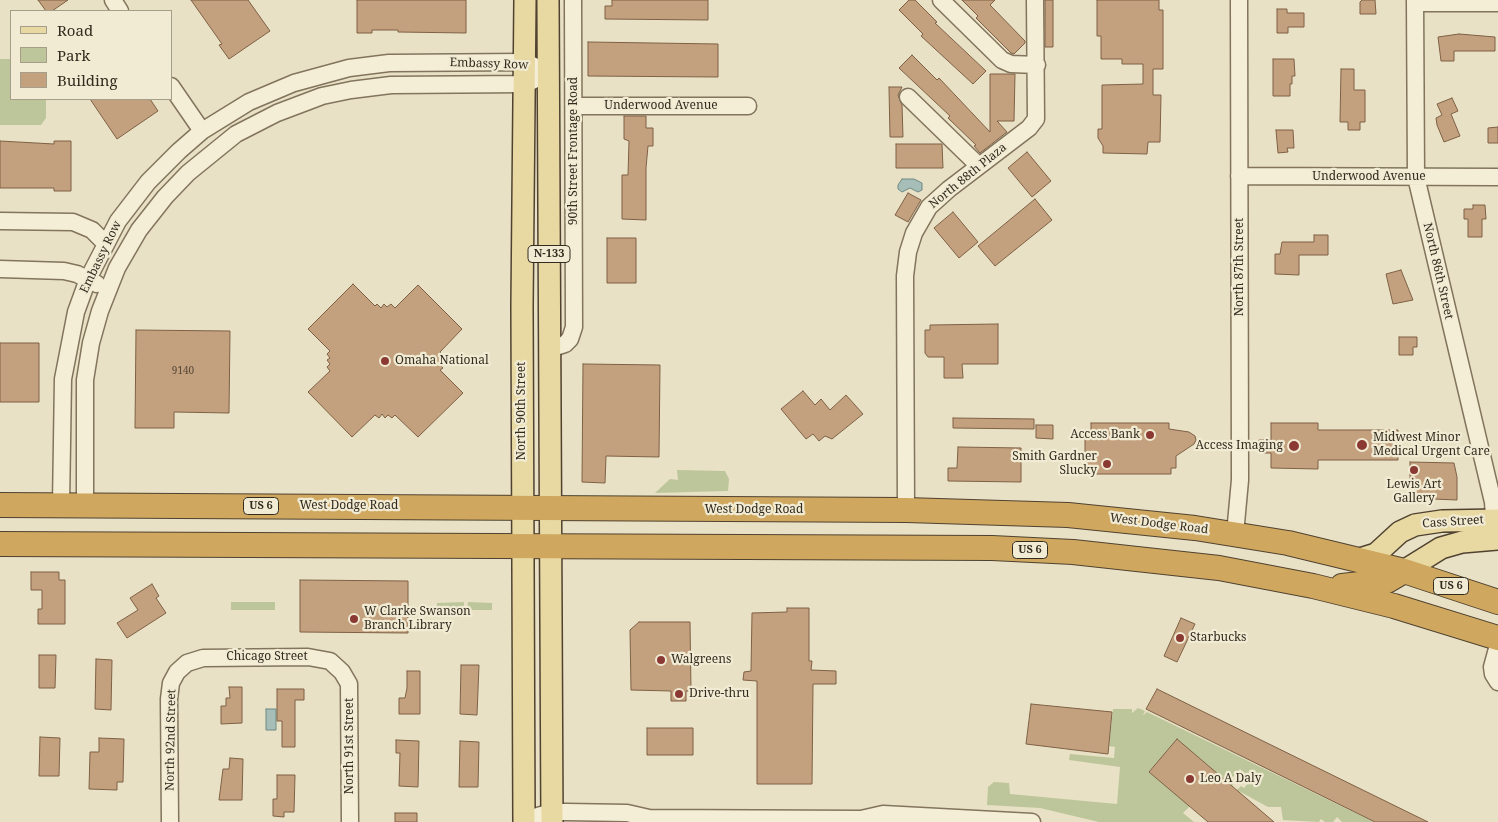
<!DOCTYPE html>
<html>
<head>
<meta charset="utf-8">
<style>
	body { margin:0 }
	#map { position:relative; width:1498px; height:822px; overflow:hidden; background:#e9e1c5; font-family:"Noto Serif",serif }
	canvas { display:block }
	.legend { position:absolute; left:10px; top:10px; width:162px; height:90px; box-sizing:border-box; background:#f1ebd3; border:1px solid #a59e8b; margin:0; padding:6px 9px; list-style:none; font-size:15px; color:#342b1f }
	.legend li { display:flex; align-items:center; gap:10px; height:25px }
	.legend b { width:25px; border:1px solid #a59e8b }
</style>
</head>
<body>
<div id="map">
<canvas width="1498" height="822"></canvas>
<ul class="legend">
<li><b style="height:6px;background:#e8d8a1"></b>Road</li>
<li><b style="height:14px;background:#bdc69a"></b>Park</li>
<li><b style="height:14px;background:#c3a17f"></b>Building</li>
</ul>
</div>
<script>
const c = document.querySelector('canvas').getContext('2d');
c.lineJoin = 'round';
function paint(path, color) { c.fillStyle = color; c.fill(path, 'evenodd'); }
const poly = rows => new Path2D(rows.map(r => 'M' + r).join(''));
function stroke(path, color, width, dash) { c.strokeStyle = color; c.lineWidth = width; c.lineCap = dash ? 'butt' : 'round'; c.setLineDash(dash || []); c.stroke(path); }
function drawText(font, color, halo, rows, align = 'center') {
  c.font = font + ' "Noto Serif",serif'; c.lineWidth = 4.5; c.setLineDash([]); c.textBaseline = 'middle'; c.strokeStyle = halo; c.fillStyle = color; for (const [text, x, y, turn = 0] of rows) {
    c.save(); c.translate(x, y); c.rotate((+turn || 0) * Math.PI / 180); c.textAlign = isNaN(turn) ? turn : align; if (halo) c.strokeText(text, 0, 0); c.fillText(text, 0, 0); c.restore();
  }
}
const green = poly([
	[0,59,11,59,11,99,46,99,46,118,41,125,0,125],
	[677,470,725,471,729,479,728,491,655,493,670,479,678,480],
	[231,602,275,602,275,610,231,610],
	[464,602,464,610,437,611,437,603],
	[468,602,492,603,492,610,467,610],
	[1138,708,1145,711,1143,715,1147,712,1374,822,1342,822,1337,817,1333,822,1325,822,1321,819,1319,822,1283,820,1281,807,1268,807,1237,790,1241,786,1244,788,1251,780,1240,769,1232,778,1235,782,1232,786,1177,740,1149,772,1190,806,1183,813,1194,822,1099,822,1040,808,987,805,988,787,994,782,1009,783,1010,794,1117,804,1120,767,1069,760,1070,754,1114,758,1115,747,1109,746,1113,709,1132,709,1132,713]
]);
const water = poly([
	[902,179,914,179,922,183,922,190,918,192,910,188,902,192,898,189,898,185,902,179],
	[266,709,276,709,276,730,266,730,266,709]
]);
const building = poly([
	[38,0,68,0,52,11,46,11,38,0],
	[191,0,248,0,270,31,229,59,219,45,222,44,191,0],
	[357,0,466,0,466,33,398,32,398,30,372,30,372,33,357,33,357,0],
	[612,0,708,0,708,20,605,19,605,6,612,6,612,0],
	[909,0,915,0,937,22,935,23,986,71,973,84,921,36,923,34,899,10,909,0],
	[962,0,995,0,990,5,1025,41,1025,43,1014,54,1011,53,976,18,978,16,962,0],
	[1045,0,1053,0,1053,47,1045,47,1045,0],
	[1097,0,1159,0,1159,10,1163,10,1163,69,1153,69,1153,95,1161,95,1160,142,1148,142,1147,154,1103,153,1103,146,1098,138,1098,129,1102,129,1102,85,1143,84,1143,64,1122,64,1122,59,1101,59,1101,36,1097,36,1097,0],
	[1362,0,1375,0,1376,14,1360,14,1360,2,1362,0],
	[1277,9,1287,9,1287,13,1304,13,1304,27,1288,27,1288,33,1277,33,1277,9],
	[1459,34,1495,37,1495,51,1454,51,1454,61,1441,61,1438,37,1459,34],
	[588,42,718,44,718,77,588,76,588,42],
	[912,55,937,80,939,78,990,132,990,74,1015,74,1014,121,997,121,1007,132,980,153,974,146,976,145,948,118,950,116,899,68,912,55],
	[1273,59,1294,59,1295,76,1292,76,1292,84,1290,84,1290,96,1273,96,1273,59],
	[1341,69,1354,69,1354,90,1365,90,1365,122,1360,122,1360,130,1348,130,1348,122,1340,122,1341,69],
	[889,87,902,87,898,95,902,105,903,137,890,137,889,87],
	[1452,98,1458,111,1451,114,1460,136,1444,142,1437,125,1436,118,1442,115,1437,104,1452,98],
	[90,99,150,99,158,111,117,139,90,99],
	[624,116,646,116,646,128,653,128,653,146,648,146,646,168,646,220,622,219,622,175,628,175,629,141,624,139,624,116],
	[1498,127,1498,143,1488,143,1488,128,1498,127],
	[1276,130,1293,130,1294,148,1287,148,1288,152,1278,153,1276,130],
	[0,141,54,144,54,141,71,141,71,191,54,191,54,188,0,188,0,141],
	[896,144,942,144,943,168,896,168,896,144],
	[1027,152,1051,181,1032,197,1008,168,1027,152],
	[908,193,921,200,908,222,895,215,908,193],
	[1035,199,1052,220,995,266,978,246,1035,199],
	[1473,205,1485,205,1486,219,1482,219,1482,237,1468,237,1468,219,1464,219,1464,209,1473,209,1473,205],
	[953,212,978,242,959,258,934,228,953,212],
	[1314,235,1328,235,1328,255,1299,255,1299,275,1275,274,1275,254,1280,254,1282,242,1314,242,1314,235],
	[607,238,636,238,636,283,607,283,607,238],
	[1401,270,1413,300,1393,304,1386,274,1401,270],
	[353,284,375,306,377,304,381,308,384,304,387,307,391,304,395,308,418,285,462,329,440,352,443,355,439,358,442,361,439,364,443,368,440,370,463,393,418,437,395,415,392,418,388,415,385,418,382,414,379,418,375,415,352,437,308,392,330,371,327,367,330,364,327,360,330,358,327,354,330,351,308,329,353,284],
	[998,324,998,364,962,364,963,378,944,378,944,357,928,357,925,353,925,330,930,330,930,325,998,324],
	[136,330,230,331,229,413,174,412,174,428,135,428,136,330],
	[1399,337,1417,337,1417,347,1413,347,1413,355,1399,355,1399,337],
	[0,343,39,343,39,402,0,402,0,343],
	[583,364,660,365,659,457,606,456,605,483,582,482,583,364],
	[803,391,815,405,821,399,830,410,846,395,863,414,832,439,825,436,819,441,813,434,806,439,781,409,803,391],
	[953,418,1034,419,1034,429,953,428,953,418],
	[1091,423,1169,423,1169,429,1189,432,1195,436,1196,440,1194,444,1176,456,1176,468,1171,468,1171,474,1092,474,1091,469,1085,469,1085,430,1091,430,1091,423],
	[1271,423,1318,423,1318,430,1398,430,1398,460,1318,460,1318,469,1271,468,1271,453,1259,453,1259,440,1271,440,1271,423],
	[1036,425,1053,425,1053,439,1036,438,1036,425],
	[958,447,1021,448,1021,482,948,481,948,468,957,468,958,447],
	[1410,462,1454,463,1457,477,1457,500,1410,498,1410,462],
	[31,572,59,572,59,580,65,580,65,624,38,624,38,609,42,609,42,590,31,590,31,572],
	[300,580,408,581,408,633,300,632,300,580],
	[152,584,159,596,156,598,166,613,127,638,117,623,138,610,130,598,152,584],
	[787,608,809,608,809,661,812,661,811,670,836,671,836,684,813,684,812,784,757,784,757,681,743,680,744,672,751,671,752,613,787,612,787,608],
	[1181,618,1195,624,1177,662,1164,656,1181,618],
	[639,622,690,622,691,691,686,691,686,701,671,701,671,691,631,690,630,630,639,622],
	[39,655,56,655,55,688,39,688,39,655],
	[96,659,112,660,111,710,95,709,96,659],
	[461,665,479,665,477,715,460,714,461,665],
	[407,671,420,671,420,714,399,714,399,698,405,698,407,688,407,671],
	[229,687,242,687,242,723,221,724,221,706,226,706,226,698,230,698,229,687],
	[277,689,304,689,304,700,295,700,295,747,282,747,282,721,277,721,277,689],
	[1157,689,1428,822,1375,822,1146,709,1157,689],
	[1031,704,1112,712,1108,754,1026,744,1031,704],
	[647,728,693,728,693,755,647,755,647,728],
	[40,737,60,738,59,776,39,776,40,737],
	[99,738,124,739,123,782,117,782,117,790,89,789,90,752,99,752,99,738],
	[1177,739,1232,786,1274,822,1208,822,1149,772,1177,739],
	[396,740,419,741,418,787,399,786,400,753,396,753,396,740],
	[460,741,479,742,478,787,459,787,460,741],
	[230,758,243,759,242,800,219,800,223,769,229,769,230,758],
	[277,775,295,775,294,812,284,812,284,817,273,816,273,799,277,799,277,775],
	[395,813,417,813,417,822,395,822,395,813]
]);
const minor = poly([
	[113,0,120,11],
	[941,0,1002,60,1011,64,1037,65],
	[1415,0,1416,177,1493,502,1495,531],
	[1415,3,1498,3],
	[171,86,202,131],
	[908,97,979,166],
	[574,106,748,106],
	[1239,176,1498,177],
	[0,221,73,222,92,230,105,243],
	[0,269,64,271,77,274,97,284],
	[550,349,565,344,570,339,574,327,573,0],
	[61,505,63,379,76,312,88,279,118,221,148,182,179,151,202,131,249,102,294,83,349,68,389,63,526,62,548,73],
	[85,505,85,380,91,343,100,311,117,268,139,230,165,197,188,173,236,134,277,113,322,96,351,90,391,85,526,84,548,73],
	[906,510,905,276,908,252,914,233,929,207,949,189,1029,128,1036,119,1035,0],
	[1235,534,1240,480,1239,0],
	[1498,645,1492,667,1493,674,1498,682],
	[524,820,552,812,566,812,627,813,649,818],
	[170,822,169,699,171,683,177,672,187,663,203,658,308,657,330,661,342,672,349,684,350,822],
	[638,822,649,818,861,819,883,814,1032,822]
]);
const major = poly([
	[548,0,552,822],
	[1360,559,1376,554,1400,532,1415,525,1442,521,1498,520],
	[1404,571,1441,548,1462,542,1498,539],
	[524,822,522,306,525,0]
]);
const highway = poly([
	[0,505,906,510,1068,515,1195,528,1288,543,1404,571,1498,602],
	[0,544,992,548,1073,552,1219,568,1313,586,1394,606,1498,638],
	[1342,586,1387,581,1404,571]
]);
const markers = [
	[385,361,5,"#8a3a33"],
	[1150,435,5,"#8a3a33"],
	[1362,445,6,"#8a3a33"],
	[1294,446,6,"#8a3a33"],
	[1107,464,5,"#8a3a33"],
	[1414,470,5,"#8a3a33"],
	[354,619,5,"#8a3a33"],
	[1180,638,5,"#8a3a33"],
	[661,660,5,"#8a3a33"],
	[679,694,5,"#8a3a33"],
	[1190,779,5,"#8a3a33"]
];
const numberNames = [
	["9140",183,371]
];
const shields = [
	[549,254,42],
	[261,506,35],
	[1030,550,35],
	[1451,586,35]
];
const shieldNames = [
	["N-133",549,254],
	["US 6",261,506],
	["US 6",1030,550],
	["US 6",1451,586]
];
const streetNames = [
	["Embassy Row",489,64,2],
	["Underwood Avenue",661,106],
	["90th Street Frontage Road",574,151,-90],
	["North 88th Plaza",968,176,-39],
	["Underwood Avenue",1369,177],
	["Embassy Row",101,257,-64],
	["North 87th Street",1240,267,-90],
	["North 86th Street",1438,271,77],
	["North 90th Street",522,411,-90],
	["West Dodge Road",349,506],
	["West Dodge Road",754,510],
	["Cass Street",1453,522,-4],
	["West Dodge Road",1159,524,7],
	["Chicago Street",267,657],
	["North 92nd Street",171,740,-89],
	["North 91st Street",350,746,-90]
];
const poiNames = [
	["Omaha National",395,361],
	["Access Bank",1140,435,"right"],
	["Midwest Minor",1373,438],
	["Medical Urgent Care",1373,452],
	["Access Imaging",1283,446,"right"],
	["Smith Gardner",1097,457,"right"],
	["Slucky",1097,471,"right"],
	["Lewis Art",1414,485,"center"],
	["Gallery",1414,499,"center"],
	["W Clarke Swanson",364,612],
	["Branch Library",364,626],
	["Starbucks",1190,638],
	["Walgreens",671,660],
	["Drive-thru",689,694],
	["Leo A Daly",1200,779]
];
paint(green, '#bdc69a');
paint(water, '#a6bdb8');
stroke(water, '#6e8a85', 1);
paint(building, '#c3a17f');
stroke(building, '#7e6145', 1);
stroke(minor, '#82745d', 19);
stroke(major, '#504231', 24);
stroke(highway, '#504231', 26);
stroke(minor, '#f5eed7', 16);
stroke(major, '#e8d8a1', 21);
stroke(highway, '#cfa75e', 24);
for (const [x, y, r, color] of markers) { const dot = new Path2D(); dot.arc(x, y, r, 0, 2 * Math.PI); c.fillStyle = color; c.fill(dot); stroke(dot, '#f1ebd3', 2); }
drawText('10px', '#584837', null, numberNames);
for (const [x, y, w] of shields) { const box = new Path2D(); box.roundRect(x - w / 2, y - 8.5, w, 17, 4); c.fillStyle = '#f1ebd3'; c.fill(box); stroke(box, '#342b1f', 1); }
drawText('bold 11px', '#342b1f', null, shieldNames);
drawText('12px', '#342b1f', '#f1ebd3', streetNames);
drawText('12px', '#342b1f', '#f1ebd3', poiNames, 'left');
</script>
</body>
</html>
